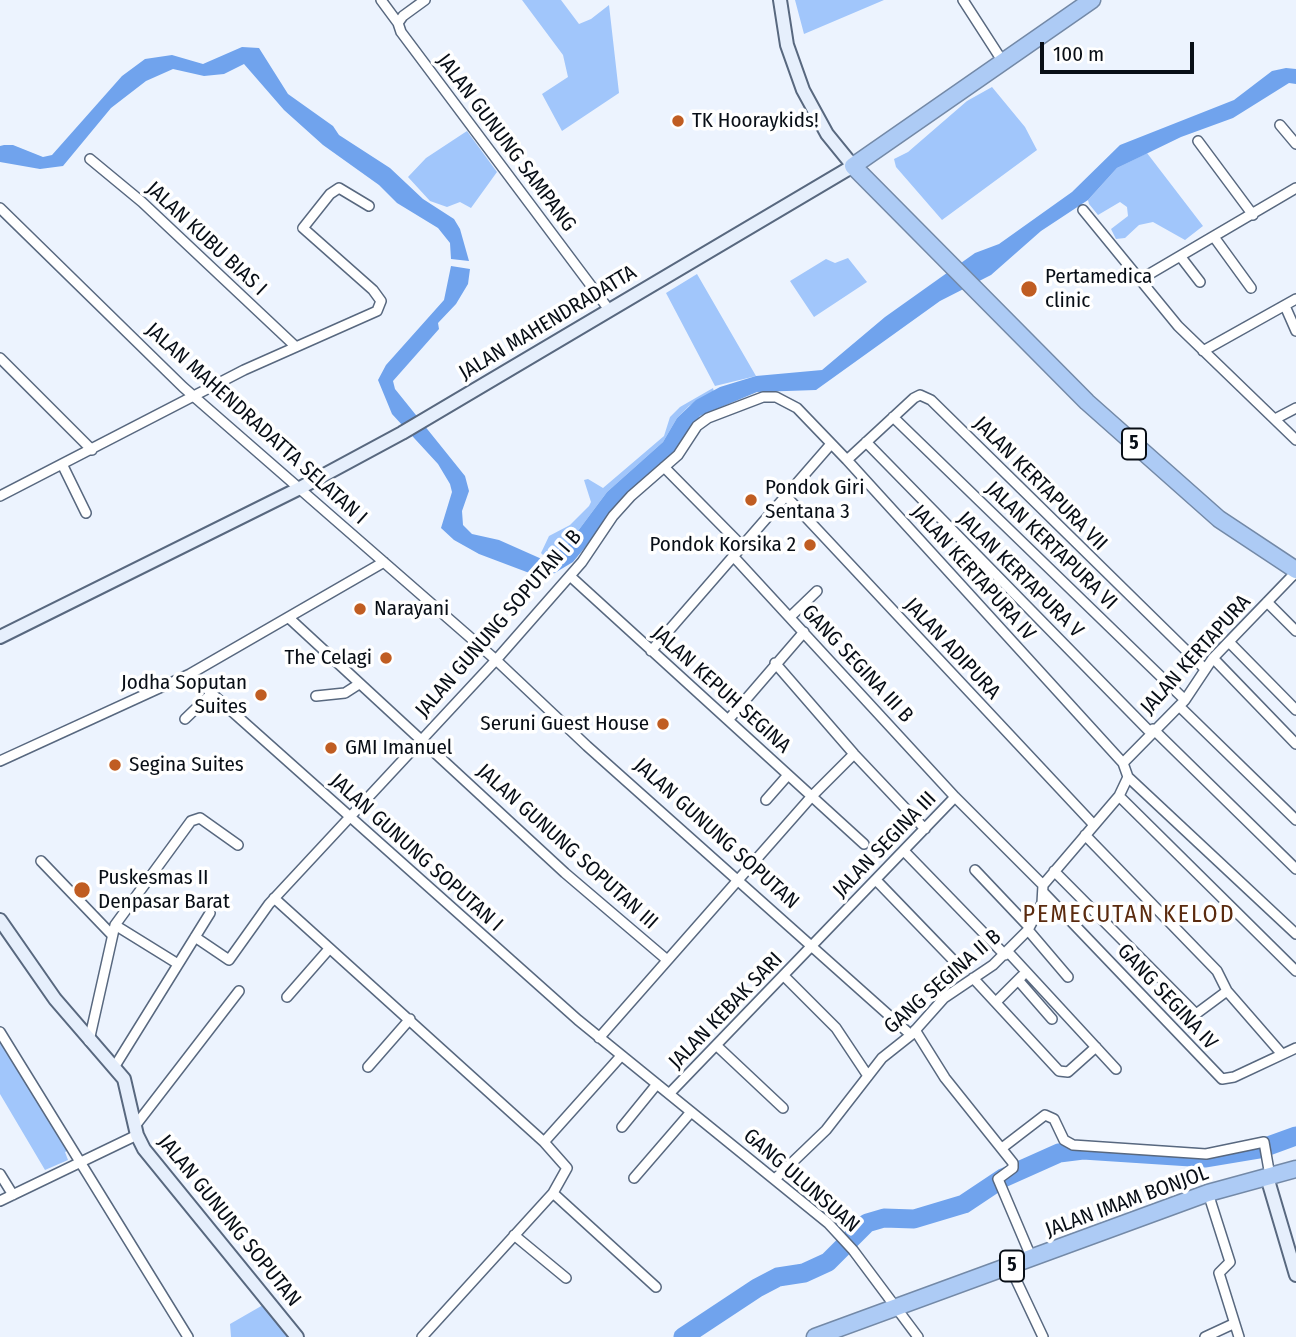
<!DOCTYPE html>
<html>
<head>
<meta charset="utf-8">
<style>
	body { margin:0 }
	#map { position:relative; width:1296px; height:1337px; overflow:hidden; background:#ecf3fe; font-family:"Fira Sans Condensed",sans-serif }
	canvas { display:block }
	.scale { position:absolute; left:1040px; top:42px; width:154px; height:32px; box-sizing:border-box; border:4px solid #080e16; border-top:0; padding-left:9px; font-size:21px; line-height:24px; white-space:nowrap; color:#080e16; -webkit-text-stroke:5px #fff; paint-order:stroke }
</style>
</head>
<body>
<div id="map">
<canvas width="1296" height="1337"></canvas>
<div class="scale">100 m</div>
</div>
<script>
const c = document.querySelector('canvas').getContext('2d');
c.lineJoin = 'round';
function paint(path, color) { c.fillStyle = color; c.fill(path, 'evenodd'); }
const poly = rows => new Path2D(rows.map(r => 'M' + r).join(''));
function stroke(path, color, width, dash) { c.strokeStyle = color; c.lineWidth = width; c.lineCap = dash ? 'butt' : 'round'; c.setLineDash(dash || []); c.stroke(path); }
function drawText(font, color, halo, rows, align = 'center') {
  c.font = font + ' "Fira Sans Condensed",sans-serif'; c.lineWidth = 7; c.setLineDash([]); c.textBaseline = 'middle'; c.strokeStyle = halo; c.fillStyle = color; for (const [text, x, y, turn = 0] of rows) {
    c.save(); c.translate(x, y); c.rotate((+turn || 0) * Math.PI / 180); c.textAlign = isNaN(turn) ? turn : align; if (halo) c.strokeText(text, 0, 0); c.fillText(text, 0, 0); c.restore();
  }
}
const green = poly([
	[522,0,561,0,579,24,591,19,609,5,619,93,562,131,542,94,568,77,563,55],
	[795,0,884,0,804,34],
	[992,87,1025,127,1037,150,942,220,896,167,894,159,908,152,967,101],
	[467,131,497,172,471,208,460,202,447,207,430,201,408,177,426,158],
	[1147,153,1203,226,1185,240,1153,222,1139,225,1125,238,1116,239,1111,229,1128,216,1127,207,1120,202,1098,215,1089,204,1088,200,1117,168],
	[848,258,867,282,814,317,790,281,826,259,835,263],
	[697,274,756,376,715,386,666,293],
	[713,388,714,392,689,406,677,418,663,442,607,492,569,543,545,557,541,553,549,536,570,525,589,506,591,502,584,480,588,479,603,488,664,436,670,417,680,407],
	[0,1041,69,1150,65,1152,68,1160,45,1170,0,1094],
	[263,1305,290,1337,231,1337,230,1324]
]);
const water = poly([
	[242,47,259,48,288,94,333,126,339,135,390,168,423,199,454,219,460,229,469,261,451,259,450,243,438,228,397,203,379,185,323,145,284,110,244,64,224,74,204,76,173,69,146,81,111,108,63,166,40,169,0,162,0,146,4,145,13,145,43,157,52,155,122,76,145,59,172,55,203,64],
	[1286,68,1296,69,1296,84,1289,83,1233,118,1181,137,1117,168,1088,200,1041,231,991,275,940,301,816,390,757,392,700,416,676,450,628,495,573,562,553,574,544,578,532,574,479,554,454,540,441,528,452,492,450,484,438,464,392,414,378,380,386,365,444,300,451,266,470,269,468,284,456,304,438,323,439,329,393,381,395,389,465,476,469,491,462,511,463,525,472,534,499,540,544,560,569,543,607,492,663,442,677,418,696,400,720,387,756,376,822,370,885,317,975,253,999,244,1072,192,1120,145,1234,100,1272,71]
]);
const river = poly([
	[683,1337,757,1288,778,1277,804,1273,828,1262,867,1223,884,1218,914,1219,964,1204,1003,1178,1059,1153,1083,1150,1206,1158,1260,1149,1296,1136]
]);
const street = poly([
	[381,0,398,23,401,32,610,311],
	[963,0,1003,62],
	[398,23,403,16,425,0],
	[1280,125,1296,144],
	[1198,141,1253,215],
	[90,159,142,202,295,346],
	[0,208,183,387,496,660,587,746,911,1035],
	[1083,210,1178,326,1296,440],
	[1214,237,1251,288],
	[1180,256,1200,282],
	[1141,279,1296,188],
	[1285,306,1296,331],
	[1203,351,1296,299],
	[0,358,92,450],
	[893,417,1185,700],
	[1275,419,1296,408],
	[866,442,1150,732],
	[847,460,914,398,920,395,931,400,1205,669],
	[63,466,86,513],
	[664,467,742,546],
	[785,495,1094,825],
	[0,496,244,370,377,311,381,301,373,290,303,228,330,194,339,188,369,206],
	[733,556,955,797,1043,885],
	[570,576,864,844],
	[1267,602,1296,631],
	[790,617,817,591],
	[289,618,565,873,666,959],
	[1229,642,1296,710],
	[651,651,831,444],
	[1213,658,1296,744],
	[775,663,854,754,925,829],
	[190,674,578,1020,828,1223,853,1250,918,1337],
	[316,696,345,693,359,684],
	[1179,706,1296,820],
	[185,719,211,694],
	[729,719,804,632],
	[1153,729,1296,869],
	[0,761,190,674,384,562],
	[1123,763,1185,700,1213,658,1296,572],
	[1128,777,1296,934],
	[1119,796,1296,971],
	[766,800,788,775],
	[1085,835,1217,971,1227,991,1281,1053],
	[904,851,1005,955],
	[41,861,112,935],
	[975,870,1029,927],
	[1054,871,1196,1014,1227,991],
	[876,880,959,966],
	[1044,893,1222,1079,1234,1077,1296,1048],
	[274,898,544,1142,567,1168,553,1193,422,1337],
	[115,925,178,964],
	[1028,930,1068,977],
	[195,937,229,960,269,904,496,660,582,562,613,516,631,496,678,455,697,426,708,418,763,397,776,397,797,408,847,460,1123,763,1128,777,1119,796,1043,885,1042,903,1028,930,993,965,944,998,911,1035,882,1058,826,1130,775,1179],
	[1008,952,1116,1069],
	[784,976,836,1028,868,1076],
	[973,978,1059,1071,1068,1072,1096,1047],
	[1018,980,1052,1019],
	[287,997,329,949],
	[996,1002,1022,976],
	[915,1030,945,1078,1013,1163,1013,1168,998,1179,1032,1259],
	[0,1032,188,1337],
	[599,1038,812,796,854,754],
	[89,1041,115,925,191,821,200,818,238,845],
	[717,1046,783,1108],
	[115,1066,210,913],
	[368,1067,410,1019],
	[669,1094,955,797],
	[135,1126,239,991],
	[622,1127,657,1084],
	[544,1142,621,1056],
	[1002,1148,1045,1115,1054,1119,1064,1140,1073,1145,1206,1154,1264,1142,1270,1176],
	[0,1174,13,1195],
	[634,1178,691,1112],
	[553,1193,656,1287],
	[1208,1193,1230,1262,1219,1273,1239,1337],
	[0,1201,137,1135],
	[514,1235,566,1278],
	[1010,1267,1043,1337],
	[1205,1337,1233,1324]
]);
const secondary = poly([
	[0,637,300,488,402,433,853,166,827,134,803,90,787,45,780,0],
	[0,920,55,999,124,1079,137,1135,144,1149,297,1337],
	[1267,1177,1296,1275]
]);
const highway = poly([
	[1092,0,853,166,1087,402,1219,519,1296,570],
	[815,1337,1208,1193,1296,1169]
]);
const markers = [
	[678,121,7,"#c05d22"],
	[1029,289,9,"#c05d22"],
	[751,500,7,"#c05d22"],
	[810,545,7,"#c05d22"],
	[360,609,7,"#c05d22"],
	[386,658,7,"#c05d22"],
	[261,695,7,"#c05d22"],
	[663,724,7,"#c05d22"],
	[331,748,7,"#c05d22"],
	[115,765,7,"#c05d22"],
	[82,890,9,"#c05d22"]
];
const shields = [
	[1134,444,24],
	[1012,1266,24]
];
const shieldNames = [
	["5",1134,444],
	["5",1012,1266]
];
const poiNames = [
	["TK Hooraykids!",692,121],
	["Pertamedica",1045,277],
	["clinic",1045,301],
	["Pondok Giri",765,488],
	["Sentana 3",765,512],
	["Pondok Korsika 2",796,545,"right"],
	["Narayani",374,609],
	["The Celagi",372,658,"right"],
	["Jodha Soputan",247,683,"right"],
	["Suites",247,707,"right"],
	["Seruni Guest House",649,724,"right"],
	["GMI Imanuel",345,748],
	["Segina Suites",129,765],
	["Puskesmas II",98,878],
	["Denpasar Barat",98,902]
];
const streetNames = [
	["JALAN GUNUNG SAMPANG",506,143,53],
	["JALAN KUBU BIAS I",206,239,43],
	["JALAN MAHENDRADATTA",548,323,-31],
	["JALAN MAHENDRADATTA SELATAN I",256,424,42],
	["JALAN KERTAPURA VII",1040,484,45],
	["JALAN KERTAPURA VI",1051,546,44],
	["JALAN KERTAPURA IV",973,573,48],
	["JALAN KERTAPURA V",1020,575,45],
	["JALAN GUNUNG SOPUTAN I B",499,624,-49],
	["JALAN ADIPURA",952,649,47],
	["JALAN KERTAPURA",1196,655,-48],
	["GANG SEGINA III B",857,664,47],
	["JALAN KEPUH SEGINA",721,690,42],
	["JALAN GUNUNG SOPUTAN",716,834,42],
	["JALAN SEGINA III",885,845,-46],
	["JALAN GUNUNG SOPUTAN III",567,847,42],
	["JALAN GUNUNG SOPUTAN I",416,853,42],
	["GANG SEGINA II B",943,982,-41],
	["GANG SEGINA IV",1167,997,47],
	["JALAN KEBAK SARI",726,1011,-46],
	["GANG ULUNSUAN",801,1181,41],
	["JALAN IMAM BONJOL",1127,1202,-20],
	["JALAN GUNUNG SOPUTAN",229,1221,51]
];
const quarterNames = [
	["PEMECUTAN KELOD",1129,915]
];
paint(green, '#a1c6fb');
paint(water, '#70a3ed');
stroke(river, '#70a3ed', 19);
stroke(street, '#58687f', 12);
stroke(secondary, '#58687f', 16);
stroke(highway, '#7389a7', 19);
stroke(street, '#fff', 9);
stroke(secondary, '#e6effc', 12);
stroke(highway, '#adcbf5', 16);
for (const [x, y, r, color] of markers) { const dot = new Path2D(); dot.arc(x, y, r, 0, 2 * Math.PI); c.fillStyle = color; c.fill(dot); stroke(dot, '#fff', 2.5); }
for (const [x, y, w] of shields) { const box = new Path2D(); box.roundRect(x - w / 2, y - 15.5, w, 31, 5); c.fillStyle = '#fff'; c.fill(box); stroke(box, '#080e16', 2); }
drawText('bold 19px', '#080e16', null, shieldNames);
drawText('21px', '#080e16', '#fff', poiNames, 'left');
drawText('21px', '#080e16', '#fff', streetNames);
c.letterSpacing = '2px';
drawText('24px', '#5b2b0f', '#fff', quarterNames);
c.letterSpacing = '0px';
</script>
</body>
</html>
